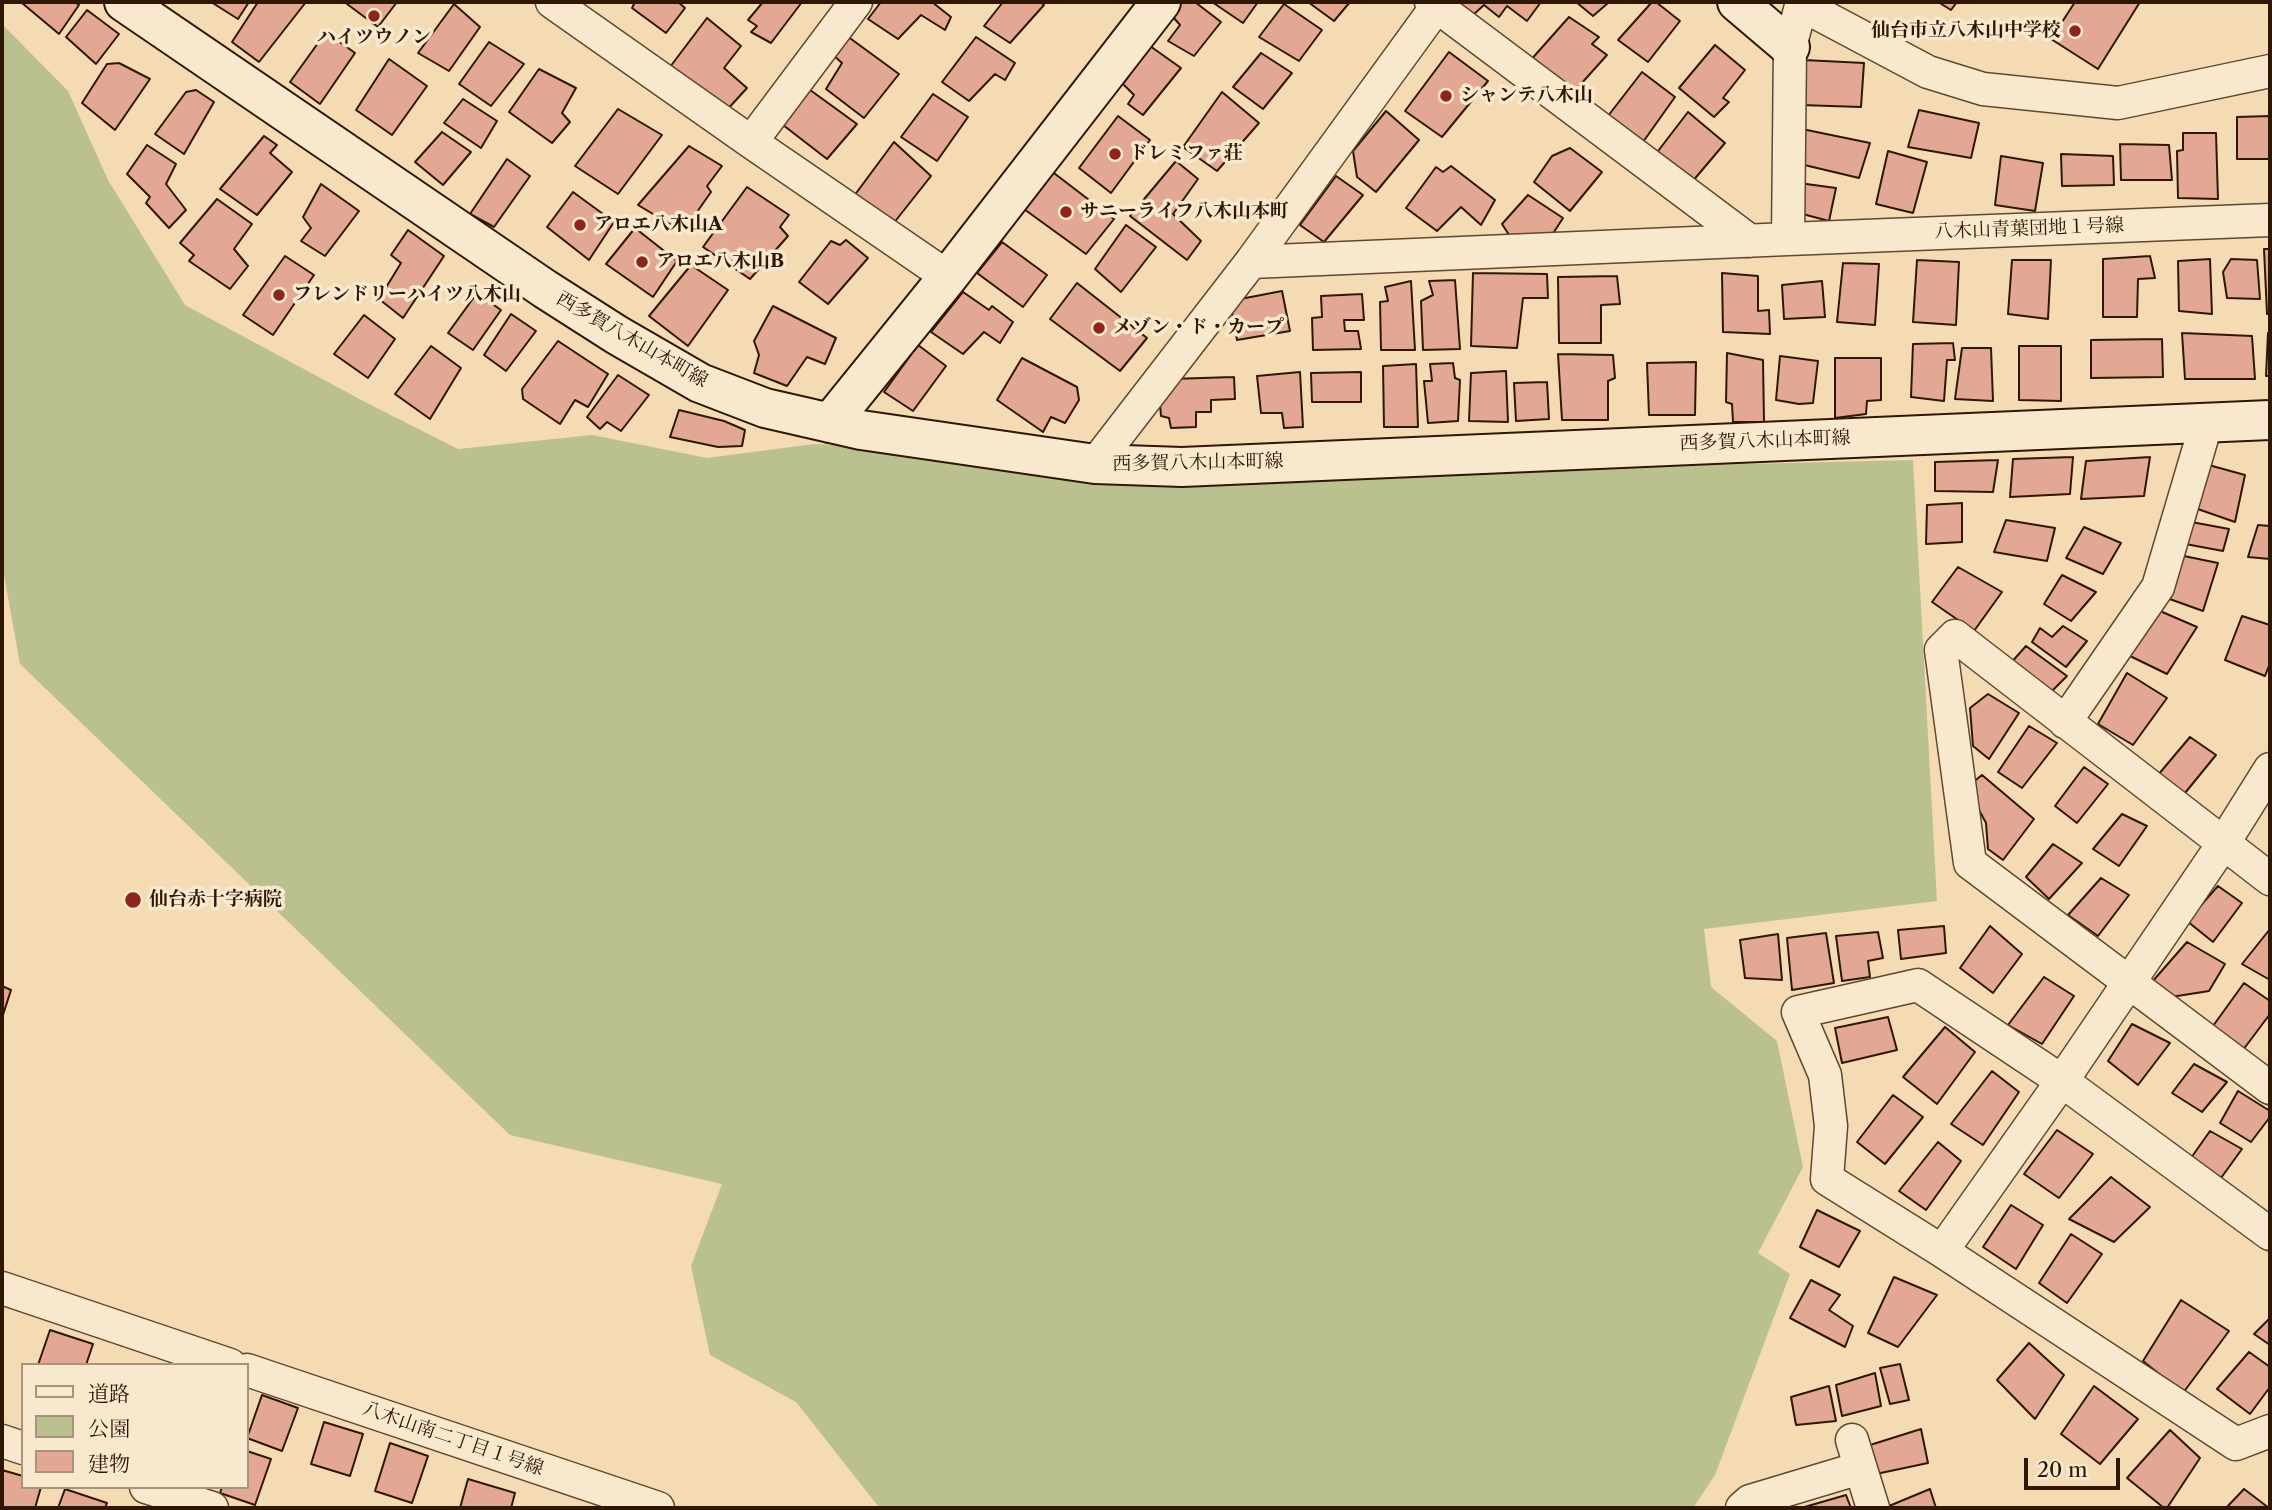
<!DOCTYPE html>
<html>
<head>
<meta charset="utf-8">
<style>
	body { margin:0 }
	#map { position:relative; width:2272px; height:1510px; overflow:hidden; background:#f5dbb3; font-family:"Libre Caslon Text","Noto Serif JP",serif }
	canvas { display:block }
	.frame { position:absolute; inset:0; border:4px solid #2e1705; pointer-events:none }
	.legend { position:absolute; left:21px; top:1363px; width:228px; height:126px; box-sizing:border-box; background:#f8e8ce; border:2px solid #a7947e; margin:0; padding:9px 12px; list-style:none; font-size:21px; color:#2e1705 }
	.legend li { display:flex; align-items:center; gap:14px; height:35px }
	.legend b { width:35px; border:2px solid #a7947e }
	.scale { position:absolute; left:2024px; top:1458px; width:96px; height:32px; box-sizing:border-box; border:4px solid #2e1705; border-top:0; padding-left:9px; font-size:21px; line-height:24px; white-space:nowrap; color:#2e1705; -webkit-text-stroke:5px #f8e8ce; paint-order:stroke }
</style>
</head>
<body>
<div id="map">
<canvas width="2272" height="1510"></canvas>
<div class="frame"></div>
<ul class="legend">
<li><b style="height:9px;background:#f8e8ce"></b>道路</li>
<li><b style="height:19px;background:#bac08e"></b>公園</li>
<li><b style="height:19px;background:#e3a893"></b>建物</li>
</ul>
<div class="scale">20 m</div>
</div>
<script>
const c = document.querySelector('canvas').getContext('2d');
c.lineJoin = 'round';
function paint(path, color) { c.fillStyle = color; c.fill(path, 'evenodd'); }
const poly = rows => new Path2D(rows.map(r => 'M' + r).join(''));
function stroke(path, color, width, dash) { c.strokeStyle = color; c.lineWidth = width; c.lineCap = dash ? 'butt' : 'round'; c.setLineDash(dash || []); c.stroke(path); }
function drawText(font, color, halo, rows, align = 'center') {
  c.font = font + ' "Libre Caslon Text","Noto Serif JP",serif'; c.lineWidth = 7; c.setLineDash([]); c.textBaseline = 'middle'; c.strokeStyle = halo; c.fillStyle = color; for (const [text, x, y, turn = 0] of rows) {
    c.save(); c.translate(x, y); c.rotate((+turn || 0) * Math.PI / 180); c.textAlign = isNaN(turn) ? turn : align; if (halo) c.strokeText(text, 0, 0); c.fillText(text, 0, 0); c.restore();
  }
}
const green = poly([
	[2,24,68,91,108,180,185,305,367,403,458,449,592,435,707,458,814,444,935,449,1116,479,1913,460,1937,901,1704,929,1711,987,1777,1041,1803,1167,1758,1253,1790,1274,1715,1475,1693,1508,898,1508,878,1506,796,1402,710,1355,691,1266,722,1184,510,1135,20,664,2,564]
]);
const building = poly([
	[23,2,74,2,79,5,59,34,22,3,23,2],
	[211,2,249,2,238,19,211,2],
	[258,2,306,2,259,62,232,42,258,2],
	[349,2,397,2,378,27,347,4,349,2],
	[635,2,678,2,685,8,666,33,632,8,635,2],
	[763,2,802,2,771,43,751,32,757,26,748,20,763,2],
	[881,2,932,2,951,17,945,30,921,15,898,39,868,19,881,2],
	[1003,2,1040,2,1044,5,1010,43,984,26,1003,2],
	[1176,2,1195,2,1221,22,1194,56,1168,41,1180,25,1167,10,1176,2],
	[1212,2,1258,2,1243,23,1212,2],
	[1308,2,1350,2,1334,21,1308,2],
	[1454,2,1541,2,1527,21,1507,6,1499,17,1484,5,1473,15,1454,2],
	[1576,2,1607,2,1608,3,1593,16,1576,2],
	[1652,2,1656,2,1680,21,1648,62,1618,40,1652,2],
	[1938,2,1957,2,1951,10,1938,2],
	[2075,2,2140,2,2098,69,2051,39,2075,2],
	[454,4,480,27,449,71,418,53,454,4],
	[1284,4,1322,30,1299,61,1259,37,1284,4],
	[87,10,119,34,96,64,66,37,87,10],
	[1569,17,1599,37,1592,44,1607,55,1572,94,1529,62,1569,17],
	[707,18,741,46,724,68,747,88,726,111,670,67,707,18],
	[326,32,355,53,320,104,290,82,326,32],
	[847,36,899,74,864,118,826,89,842,63,832,54,847,36],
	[976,37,1015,63,1005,80,995,74,969,101,942,82,976,37],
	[489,42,524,64,491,106,459,84,489,42],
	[1715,45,1745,70,1723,98,1729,102,1714,117,1679,88,1715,45],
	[1150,46,1181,68,1143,115,1128,104,1134,95,1123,84,1150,46],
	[1449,52,1488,81,1442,137,1405,111,1449,52],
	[1261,53,1292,73,1263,109,1233,87,1261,53],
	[389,59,427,86,392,135,356,110,389,59],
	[1804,60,1864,63,1861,107,1800,105,1804,60],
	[119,63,150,79,115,130,82,103,107,64,119,63],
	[539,69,576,88,562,113,570,122,552,143,509,112,539,69],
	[1642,72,1675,97,1643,142,1608,116,1642,72],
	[806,87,857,124,827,159,783,125,806,87],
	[196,90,214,102,184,154,155,134,186,92,196,90],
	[1222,92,1259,123,1217,171,1183,147,1222,92],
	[933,94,968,117,937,161,901,137,933,94],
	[463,99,497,121,481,148,444,123,463,99],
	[618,109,662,135,618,194,575,166,618,109],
	[1919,110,1979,123,1971,158,1908,147,1919,110],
	[1386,111,1419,140,1376,192,1357,177,1353,151,1386,111],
	[1688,112,1725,143,1692,182,1655,155,1688,112],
	[1118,116,1150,140,1111,193,1079,168,1118,116],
	[2270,116,2270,159,2237,159,2237,117,2270,116],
	[1802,129,1870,143,1859,178,1796,163,1802,129],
	[442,132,471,152,443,185,415,162,442,132],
	[2183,133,2216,133,2218,199,2178,198,2177,151,2183,150,2183,133],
	[264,136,277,145,270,153,292,172,257,215,220,189,264,136],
	[894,142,931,176,893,224,854,196,894,142],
	[2120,144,2169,145,2172,180,2121,180,2120,144],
	[147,145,176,164,166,184,186,210,169,228,146,203,150,197,127,174,147,145],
	[689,146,722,166,707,186,711,192,683,232,638,205,689,146],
	[1570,148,1602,172,1570,211,1534,182,1552,156,1570,148],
	[1888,151,1927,162,1913,213,1876,204,1888,151],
	[2061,154,2113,156,2114,185,2062,186,2061,154],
	[2001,156,2043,163,2035,211,1995,205,2001,156],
	[507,159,530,176,494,227,470,214,507,159],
	[1176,161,1198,179,1173,214,1201,241,1187,260,1130,216,1176,161],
	[1451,166,1495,200,1481,225,1461,207,1437,231,1406,208,1436,167,1443,172,1451,166],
	[1046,167,1114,219,1086,254,1017,204,1046,167],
	[1336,176,1363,195,1324,242,1300,225,1336,176],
	[1799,183,1836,188,1829,221,1795,212,1799,183],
	[321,184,359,211,325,256,301,241,311,228,303,217,321,184],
	[747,187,789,215,780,227,788,236,750,279,703,247,747,187],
	[573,192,614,222,589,260,547,227,573,192],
	[1528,195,1563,218,1552,235,1511,238,1502,224,1528,195],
	[217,199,252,224,234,249,248,266,230,289,189,261,194,255,180,243,217,199],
	[1126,225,1156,247,1121,292,1095,269,1126,225],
	[635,228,677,261,653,297,606,264,635,228],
	[408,230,444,256,403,318,379,299,401,263,391,255,408,230],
	[846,240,868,258,828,304,799,282,831,241,840,245,846,240],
	[1002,242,1047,275,1023,307,977,273,1002,242],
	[2264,249,2270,249,2270,314,2267,314,2264,249],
	[285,256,314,275,273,335,243,315,285,256],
	[2150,256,2155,278,2138,279,2137,317,2103,317,2103,259,2150,256],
	[2210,259,2212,314,2179,311,2178,261,2210,259],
	[2231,259,2257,260,2260,299,2227,298,2223,272,2231,259],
	[1917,260,1959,262,1956,325,1913,322,1917,260],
	[2012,260,2051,260,2048,319,2008,314,2012,260],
	[1843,263,1879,264,1875,325,1837,322,1843,263],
	[691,265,728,290,688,346,649,316,691,265],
	[1473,273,1547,274,1548,298,1523,298,1517,348,1471,346,1473,273],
	[1722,273,1758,276,1758,311,1769,310,1770,334,1723,332,1722,273],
	[1617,276,1620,304,1601,305,1601,343,1559,343,1558,277,1617,276],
	[1455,280,1460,349,1423,350,1421,301,1433,295,1429,281,1455,280],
	[1411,281,1415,350,1381,350,1380,302,1388,301,1385,287,1411,281],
	[1822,281,1825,317,1784,319,1782,285,1822,281],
	[1077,283,1147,338,1120,371,1050,319,1077,283],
	[1282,291,1290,331,1237,340,1230,301,1282,291],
	[963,292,989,310,992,306,1013,322,1000,343,984,332,963,354,931,332,963,292],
	[477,293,501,310,473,350,448,333,477,293],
	[1362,294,1364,320,1344,320,1345,331,1358,331,1361,349,1313,350,1312,318,1322,317,1321,296,1362,294],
	[773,306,836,338,825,364,807,357,787,386,754,373,759,355,754,341,773,306],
	[511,314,536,331,506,371,484,355,511,314],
	[364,315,395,339,368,378,334,354,364,315],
	[2182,333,2252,336,2255,379,2185,379,2182,333],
	[2268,333,2270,333,2270,376,2266,376,2268,333],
	[2162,339,2163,377,2091,378,2091,340,2162,339],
	[558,341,608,374,588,407,575,400,560,424,523,399,522,389,558,341],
	[1953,343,1955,360,1947,360,1944,401,1911,397,1913,344,1953,343],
	[918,345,946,366,913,411,884,392,918,345],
	[431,346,461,368,430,419,395,394,431,346],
	[2019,346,2061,346,2061,401,2019,400,2019,346],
	[1962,348,1991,348,1993,401,1955,399,1962,348],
	[1727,353,1763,360,1764,422,1733,422,1732,404,1726,402,1727,353],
	[1558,354,1613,355,1615,378,1608,381,1608,420,1562,420,1558,354],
	[1780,356,1818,361,1813,403,1799,404,1776,400,1780,356],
	[1022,358,1077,387,1079,400,1065,423,1051,417,1043,432,997,400,1022,358],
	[1835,358,1881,358,1881,400,1867,401,1866,414,1835,418,1835,358],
	[1696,362,1695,415,1649,415,1647,363,1696,362],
	[1453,363,1455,378,1460,380,1458,421,1428,423,1424,381,1432,381,1430,364,1453,363],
	[1416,364,1418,427,1384,427,1383,366,1416,364],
	[1506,371,1508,422,1469,421,1471,373,1506,371],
	[1300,372,1303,427,1284,428,1282,413,1261,413,1257,376,1300,372],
	[1361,372,1361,402,1312,402,1311,373,1361,372],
	[618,375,649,395,621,431,607,422,600,429,587,417,618,375],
	[1234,377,1235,399,1211,400,1211,412,1196,412,1196,427,1171,428,1169,418,1161,416,1159,392,1170,379,1234,377],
	[1547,382,1549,419,1516,421,1514,383,1547,382],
	[679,410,724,421,745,430,742,446,718,447,670,437,679,410],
	[2073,457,2070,494,2010,497,2013,459,2073,457],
	[2150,457,2144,496,2081,499,2086,461,2150,457],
	[1998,460,1993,492,1935,491,1935,462,1998,460],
	[2205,464,2245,475,2235,522,2192,507,2205,464],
	[1962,503,1962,542,1926,544,1927,505,1962,503],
	[2006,520,2055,528,2047,561,1994,552,2006,520],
	[2186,521,2229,529,2223,551,2180,543,2186,521],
	[2258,525,2270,526,2270,559,2248,557,2258,525],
	[2084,527,2121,543,2103,574,2066,558,2084,527],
	[2179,555,2218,563,2203,611,2164,597,2179,555],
	[1958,567,2002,592,1974,631,1932,602,1958,567],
	[2062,575,2096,592,2071,621,2044,604,2062,575],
	[2160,611,2197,627,2167,674,2130,656,2160,611],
	[2242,616,2270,625,2270,663,2265,676,2225,660,2242,616],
	[2063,626,2087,641,2066,667,2032,642,2040,628,2052,637,2063,626],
	[2026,646,2067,676,2047,696,2009,665,2026,646],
	[2127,673,2167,698,2133,745,2098,724,2127,673],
	[1988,694,2019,713,1989,759,1973,746,1970,708,1988,694],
	[2029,726,2057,743,2022,788,1998,772,2029,726],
	[2190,737,2216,755,2185,793,2158,775,2190,737],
	[2084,767,2108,784,2077,823,2055,806,2084,767],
	[1982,775,2034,819,2003,860,1988,849,1986,823,1973,799,1972,783,1982,775],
	[2122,814,2147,826,2119,866,2093,849,2122,814],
	[2053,844,2082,863,2049,899,2026,877,2053,844],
	[2101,878,2129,895,2098,936,2068,915,2101,878],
	[2218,886,2242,903,2213,942,2187,921,2218,886],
	[1944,926,1946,953,1901,959,1898,930,1944,926],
	[1990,926,2022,954,1993,993,1960,968,1990,926],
	[2270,929,2270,980,2242,964,2270,929],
	[1878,932,1883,958,1868,961,1870,977,1842,981,1836,936,1878,932],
	[1826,933,1834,983,1792,990,1787,938,1826,933],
	[1778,934,1782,980,1745,978,1740,940,1778,934],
	[2187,942,2225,964,2209,991,2171,997,2152,982,2187,942],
	[2044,977,2074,996,2042,1044,2008,1025,2044,977],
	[2244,983,2270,1001,2270,1014,2243,1050,2213,1026,2244,983],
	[2,986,11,990,2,1018,2,986],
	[1888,1017,1897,1050,1842,1063,1835,1028,1888,1017],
	[2132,1024,2170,1043,2138,1085,2108,1061,2132,1024],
	[1945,1027,1975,1052,1937,1104,1903,1077,1945,1027],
	[2194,1064,2227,1082,2202,1112,2172,1093,2194,1064],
	[1992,1071,2019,1092,1983,1145,1951,1124,1992,1071],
	[2238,1091,2270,1111,2270,1117,2251,1142,2220,1123,2238,1091],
	[1893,1095,1923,1117,1885,1164,1857,1142,1893,1095],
	[2057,1130,2093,1154,2059,1198,2024,1174,2057,1130],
	[2210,1131,2242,1149,2221,1178,2191,1158,2210,1131],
	[1938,1142,1961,1161,1926,1210,1899,1191,1938,1142],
	[2111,1177,2150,1207,2114,1242,2069,1219,2111,1177],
	[2011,1205,2043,1225,2016,1269,1983,1247,2011,1205],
	[1817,1210,1860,1231,1839,1267,1800,1247,1817,1210],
	[2071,1234,2102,1254,2067,1303,2039,1283,2071,1234],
	[1894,1277,1937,1295,1898,1347,1868,1333,1894,1277],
	[1811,1280,1840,1295,1829,1310,1853,1326,1845,1347,1790,1318,1811,1280],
	[2181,1300,2229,1331,2183,1393,2143,1361,2181,1300],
	[2270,1318,2270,1345,2254,1334,2270,1318],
	[50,1330,93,1344,86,1365,38,1365,50,1330],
	[2029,1343,2064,1375,2035,1419,1997,1380,2029,1343],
	[2249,1352,2270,1367,2270,1387,2250,1414,2217,1389,2249,1352],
	[1900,1364,1909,1400,1890,1404,1880,1368,1900,1364],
	[1875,1373,1881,1406,1842,1416,1836,1385,1875,1373],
	[1829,1386,1836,1421,1796,1425,1791,1397,1829,1386],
	[2094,1386,2138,1419,2100,1464,2061,1434,2094,1386],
	[262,1395,298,1408,282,1451,247,1438,262,1395],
	[324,1422,363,1434,350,1476,311,1464,324,1422],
	[1921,1429,1928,1463,1876,1474,1870,1445,1921,1429],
	[2170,1430,2200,1458,2167,1508,2164,1508,2127,1478,2170,1430],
	[390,1443,428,1456,412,1503,375,1491,390,1443],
	[247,1451,271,1459,255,1505,220,1493,222,1487,247,1487,247,1451],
	[2,1470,23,1476,23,1487,41,1487,35,1508,2,1508,2,1470],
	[468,1479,515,1493,511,1508,460,1508,468,1479],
	[65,1489,107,1503,105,1508,58,1508,65,1489],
	[1930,1489,1936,1508,1890,1508,1889,1506,1930,1489],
	[2244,1489,2269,1508,2226,1508,2244,1489],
	[1846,1495,1851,1508,1801,1508,1846,1495]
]);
const street = poly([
	[552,2,751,142,948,277],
	[1431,2,1750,241],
	[1802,5,1928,72,1983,89,2118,103,2270,71],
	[751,142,856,2],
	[1788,239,2270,220],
	[1251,262,1788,239,1790,47,1802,2],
	[1095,464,1251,262,1437,6],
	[2065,722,2158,587,2202,438,2203,422],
	[2270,879,1955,636,1941,650,1970,863,2270,1088],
	[2270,1234,2062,1081,1918,985,1798,1012,1825,1075,1831,1126,1827,1179,1942,1251,2236,1444,2270,1431],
	[1942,1251,2062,1081,2223,844,2270,769],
	[2,1288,230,1365],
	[247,1370,658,1508],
	[1852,1440,1873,1508],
	[2,1441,23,1448],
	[146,1487,212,1508],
	[1742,1508,1750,1501,1860,1468]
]);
const secondary = poly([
	[124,2,545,289,617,335,700,383,765,408,861,430,1095,464,1182,467,2270,420],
	[1737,2,1790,47],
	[830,423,948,277,1161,2]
]);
const markers = [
	[374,16,7,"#8f2418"],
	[2075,31,7,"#8f2418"],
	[1446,96,7,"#8f2418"],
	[1115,154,7,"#8f2418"],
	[1066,212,7,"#8f2418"],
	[580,225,7,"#8f2418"],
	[642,262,7,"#8f2418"],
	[279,295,7,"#8f2418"],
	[1099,328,7,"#8f2418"],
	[133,900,9,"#8f2418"]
];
const poiNames = [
	["仙台市立八木山中学校",2061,31,"right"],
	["ハイツウノン",374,38,"center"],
	["シャンテ八木山",1460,96],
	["ドレミファ荘",1129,154],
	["サニーライフ八木山本町",1080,212],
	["アロエ八木山A",594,225],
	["アロエ八木山B",656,262],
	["フレンドリーハイツ八木山",293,295],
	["メゾン・ド・カープ",1113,328],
	["仙台赤十字病院",149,900]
];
const streetNames = [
	["八木山青葉団地１号線",2029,229,-2],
	["西多賀八木山本町線",632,340,30],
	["西多賀八木山本町線",1765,441,-2],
	["西多賀八木山本町線",1198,463,-1],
	["八木山南二丁目１号線",453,1439,19]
];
paint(green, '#bac08e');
paint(building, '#e3a893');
stroke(building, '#2e1705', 2);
stroke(street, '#604830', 35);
stroke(secondary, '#2e1705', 42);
stroke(street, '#f8e8ce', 32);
stroke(secondary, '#f8e8ce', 38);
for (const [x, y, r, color] of markers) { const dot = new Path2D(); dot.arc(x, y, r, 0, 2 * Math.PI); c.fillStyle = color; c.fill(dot); stroke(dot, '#f8e8ce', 2.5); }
drawText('bold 19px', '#2e1705', '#f8e8ce', poiNames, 'left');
drawText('19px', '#2e1705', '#f8e8ce', streetNames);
</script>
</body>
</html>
